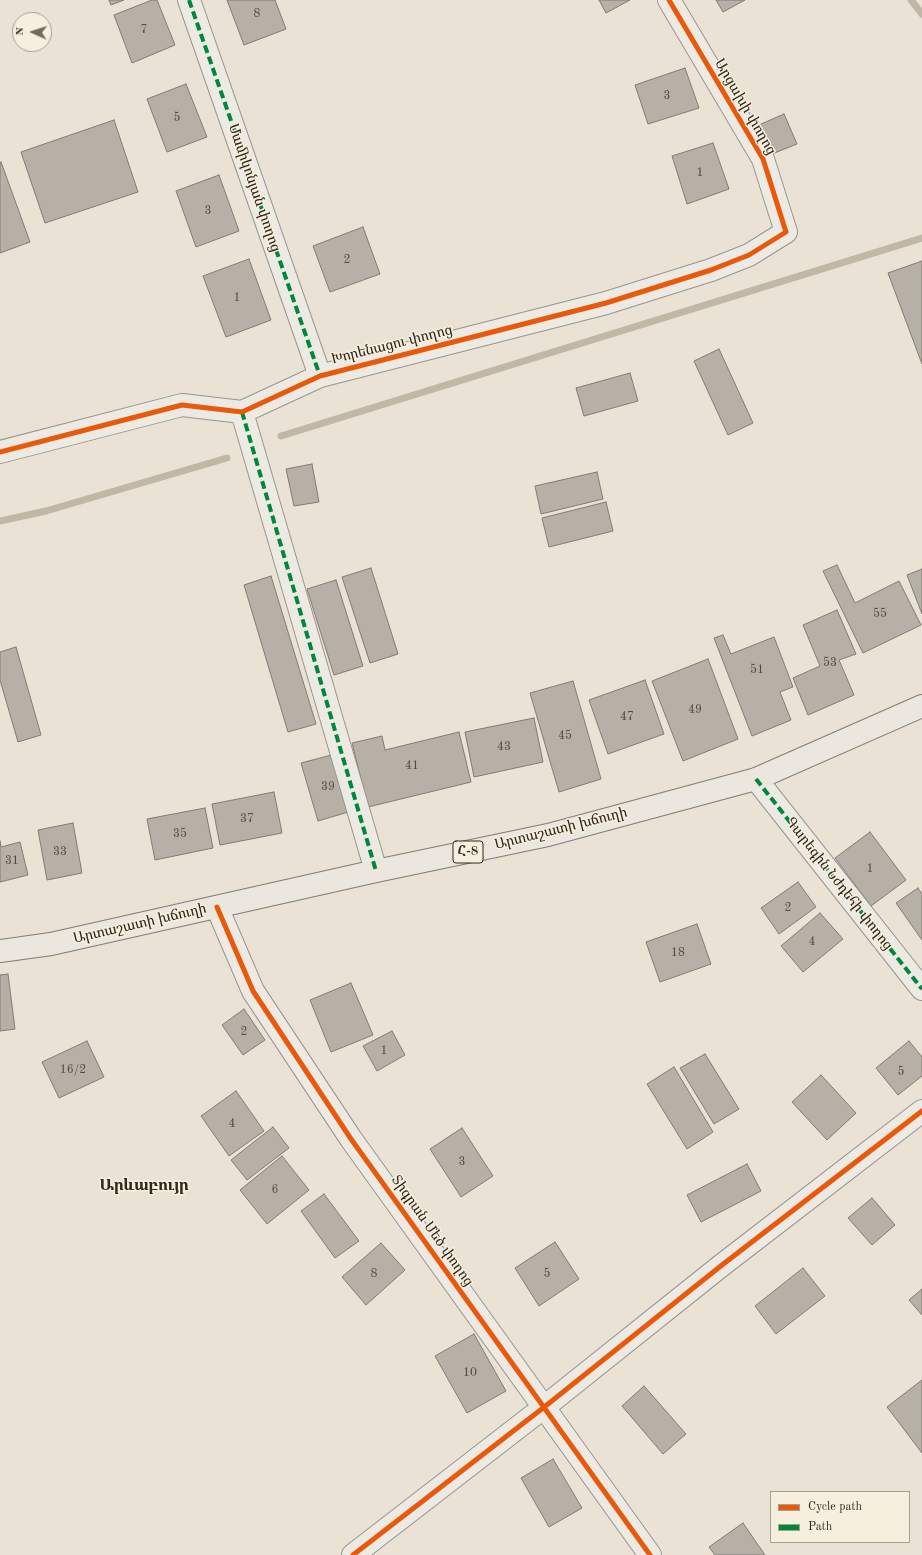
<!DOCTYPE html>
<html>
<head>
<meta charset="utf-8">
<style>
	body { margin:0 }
	#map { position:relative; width:922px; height:1555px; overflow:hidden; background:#e9e2d5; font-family:"Old Standard TT",serif }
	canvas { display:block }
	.legend { position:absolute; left:770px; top:1491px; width:140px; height:52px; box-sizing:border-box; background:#f6efde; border:1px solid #a79f91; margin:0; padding:5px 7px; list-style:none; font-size:12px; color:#31281e }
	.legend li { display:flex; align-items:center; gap:8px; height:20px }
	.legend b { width:20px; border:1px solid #a79f91 }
	.north { position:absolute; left:12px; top:12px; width:40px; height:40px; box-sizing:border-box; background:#f6efde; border:1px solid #a79f91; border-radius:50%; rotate:273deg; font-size:11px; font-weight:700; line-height:16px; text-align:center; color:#31281e }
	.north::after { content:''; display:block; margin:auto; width:14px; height:18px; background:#71695e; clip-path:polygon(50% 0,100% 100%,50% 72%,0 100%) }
</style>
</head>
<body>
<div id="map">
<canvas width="922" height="1555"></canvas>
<ul class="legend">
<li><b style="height:5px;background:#e8590c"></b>Cycle path</li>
<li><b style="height:5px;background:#00873e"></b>Path</li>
</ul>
<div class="north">N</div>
</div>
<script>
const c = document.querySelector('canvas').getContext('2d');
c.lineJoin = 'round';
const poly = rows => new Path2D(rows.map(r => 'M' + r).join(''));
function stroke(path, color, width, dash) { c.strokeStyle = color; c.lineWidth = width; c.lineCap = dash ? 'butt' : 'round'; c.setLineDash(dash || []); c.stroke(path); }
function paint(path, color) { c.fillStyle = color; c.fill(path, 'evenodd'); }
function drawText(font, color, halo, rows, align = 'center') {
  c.font = font + ' "Old Standard TT","Noto Serif Armenian",serif'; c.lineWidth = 3; c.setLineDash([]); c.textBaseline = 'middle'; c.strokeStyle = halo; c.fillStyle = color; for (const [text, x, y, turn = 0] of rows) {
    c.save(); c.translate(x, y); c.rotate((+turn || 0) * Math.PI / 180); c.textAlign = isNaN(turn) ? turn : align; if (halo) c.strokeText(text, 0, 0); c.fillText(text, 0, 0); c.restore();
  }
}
const stream = poly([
	[911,0,922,14],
	[281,436,922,238],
	[0,521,46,511,227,458]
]);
const building = poly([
	[109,0,124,0,111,5,109,0],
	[152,0,157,0,175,45,132,63,114,15,152,0],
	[227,0,275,0,286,29,244,45,227,0],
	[599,0,630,0,606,13,599,0],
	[716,0,745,0,723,12,716,0],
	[685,68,699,108,648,124,635,85,685,68],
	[186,84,207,137,167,152,147,99,186,84],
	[784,114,797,144,772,154,759,125,784,114],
	[114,120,138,192,45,223,21,152,114,120],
	[713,143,729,189,687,204,672,156,713,143],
	[1,162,30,242,0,253,0,163,1,162],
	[219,175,239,231,196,247,176,191,219,175],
	[363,227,380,274,330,292,313,246,363,227],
	[249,259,271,320,226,337,203,276,249,259],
	[922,261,922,364,888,273,922,261],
	[719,349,753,423,728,435,694,361,719,349],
	[630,373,638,401,584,416,576,388,630,373],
	[312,464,319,502,294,506,286,469,312,464],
	[597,472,603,499,541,514,535,486,597,472],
	[606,502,613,531,549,547,542,518,606,502],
	[837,565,855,603,899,581,921,625,863,653,823,571,837,565],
	[371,568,398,654,370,663,342,577,371,568],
	[922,569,922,614,907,575,922,569],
	[271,576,316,724,288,732,244,585,271,576],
	[336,580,363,666,334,675,307,589,336,580],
	[837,610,856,654,839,660,854,695,808,715,793,678,820,666,803,625,837,610],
	[723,635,731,654,774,637,793,687,780,692,791,720,752,736,714,638,723,635],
	[16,647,41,735,18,742,0,680,0,652,16,647],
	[708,659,738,739,683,761,652,681,708,659],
	[645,680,664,734,608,754,589,700,645,680],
	[573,681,601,779,559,792,530,693,573,681],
	[534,718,543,762,474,777,465,732,534,718],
	[459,732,471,782,368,807,352,743,382,736,385,750,459,732],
	[339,753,355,810,318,821,301,763,339,753],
	[274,792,282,833,220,845,212,804,274,792],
	[205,808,213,848,155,860,147,819,205,808],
	[73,823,82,873,47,880,38,830,73,823],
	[870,832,906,880,871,906,835,858,870,832],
	[0,841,1,847,20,842,28,875,0,882,0,841],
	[798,882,816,907,779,934,761,908,798,882],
	[918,888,922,894,922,940,896,903,918,888],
	[820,913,843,939,803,972,781,946,820,913],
	[697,924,711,964,660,982,646,942,697,924],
	[8,974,15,1029,0,1031,0,975,8,974],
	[351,983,373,1035,331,1052,310,1000,351,983],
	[244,1009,265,1040,243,1055,222,1025,244,1009],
	[392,1031,405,1055,377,1071,363,1046,392,1031],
	[87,1041,104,1077,59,1098,42,1062,87,1041],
	[909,1041,922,1057,922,1076,898,1095,876,1068,909,1041],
	[705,1054,739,1109,714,1124,680,1068,705,1054],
	[674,1067,713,1132,687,1149,647,1084,674,1067],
	[821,1075,856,1113,827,1140,792,1102,821,1075],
	[236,1091,264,1131,229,1156,201,1116,236,1091],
	[273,1127,289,1148,247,1180,231,1160,273,1127],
	[462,1128,493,1176,461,1197,430,1149,462,1128],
	[282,1156,309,1190,267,1224,240,1190,282,1156],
	[747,1164,761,1191,701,1222,687,1195,747,1164],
	[324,1194,359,1241,335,1258,301,1211,324,1194],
	[872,1198,895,1225,872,1245,848,1218,872,1198],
	[555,1242,579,1279,539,1306,515,1268,555,1242],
	[381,1243,405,1270,366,1305,342,1277,381,1243],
	[803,1268,825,1296,776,1334,755,1306,803,1268],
	[922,1289,922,1315,909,1300,922,1289],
	[474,1334,506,1391,467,1413,435,1356,474,1334],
	[922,1380,922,1453,887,1407,922,1380],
	[644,1386,686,1434,663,1454,622,1406,644,1386],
	[553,1459,582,1508,549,1527,521,1478,553,1459],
	[743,1523,765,1555,715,1555,709,1547,743,1523]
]);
const minor = poly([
	[189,0,320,376],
	[242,412,376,871],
	[0,452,182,405,242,412,320,376,606,303,711,270,749,255,786,232,763,159,669,0],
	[756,779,922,989],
	[217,907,253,991,351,1139,650,1555],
	[353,1555,543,1408,722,1265,922,1111]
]);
const primary = poly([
	[0,951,51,944,376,871,548,835,756,779,922,706]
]);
const quiet = poly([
	[189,0,320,376],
	[242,412,376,871],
	[756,779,922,989]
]);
const cycleway = poly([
	[0,452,182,405,242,412,320,376,606,303,711,270,749,255,786,232,763,159,669,0],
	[217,907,253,991,351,1139,650,1555],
	[353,1555,543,1408,722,1265,922,1111]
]);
const numberNames = [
	["8",257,14],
	["7",144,30],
	["3",667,96],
	["5",177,118],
	["1",700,173],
	["3",208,211],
	["2",347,260],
	["1",237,298],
	["55",880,614],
	["53",830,663],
	["51",757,670],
	["49",695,710],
	["47",627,717],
	["45",565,736],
	["43",504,747],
	["41",412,766],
	["39",328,787],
	["37",247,819],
	["35",180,834],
	["33",60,852],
	["31",12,861],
	["1",870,869],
	["2",788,908],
	["4",812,942],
	["18",678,953],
	["2",244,1032],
	["1",384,1051],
	["16/2",73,1070],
	["5",901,1072],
	["4",232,1124],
	["3",462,1162],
	["6",275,1190],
	["8",374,1274],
	["5",547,1274],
	["10",470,1373]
];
const shields = [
	[468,852,30]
];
const shieldNames = [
	["Հ-8",468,852]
];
const streetNames = [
	["Արցախի փողոց",745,107,60],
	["Մամիկոնյան փողոց",254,188,71],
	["Խորենացու փողոց",392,345,-14],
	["Արտաշատի խճուղի",561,829,-14],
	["Գարեգին Նժդեհի փողոց",839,884,52],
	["Արտաշատի խճուղի",140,924,-13],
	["Տիգրան Մեծ փողոց",432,1231,55]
];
const quarterNames = [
	["Արևաբույր",144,1186]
];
stroke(stream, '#c1b7a6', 7);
paint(building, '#b6b0a7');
stroke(building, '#807c74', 1);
stroke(minor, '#9a958c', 24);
stroke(primary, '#807c74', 24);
stroke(minor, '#edeae3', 22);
stroke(primary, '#ebe6de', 22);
stroke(quiet, '#00873e', 4, [8, 4]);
stroke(cycleway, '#e8590c', 5);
drawText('12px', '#524a40', null, numberNames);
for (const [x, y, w] of shields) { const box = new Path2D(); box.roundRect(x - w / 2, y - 11, w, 22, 3); c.fillStyle = '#f6efde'; c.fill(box); stroke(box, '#31281e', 1); }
drawText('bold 13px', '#31281e', null, shieldNames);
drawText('14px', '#31281e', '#f6efde', streetNames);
drawText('bold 16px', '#31281e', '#f6efde', quarterNames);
</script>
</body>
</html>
